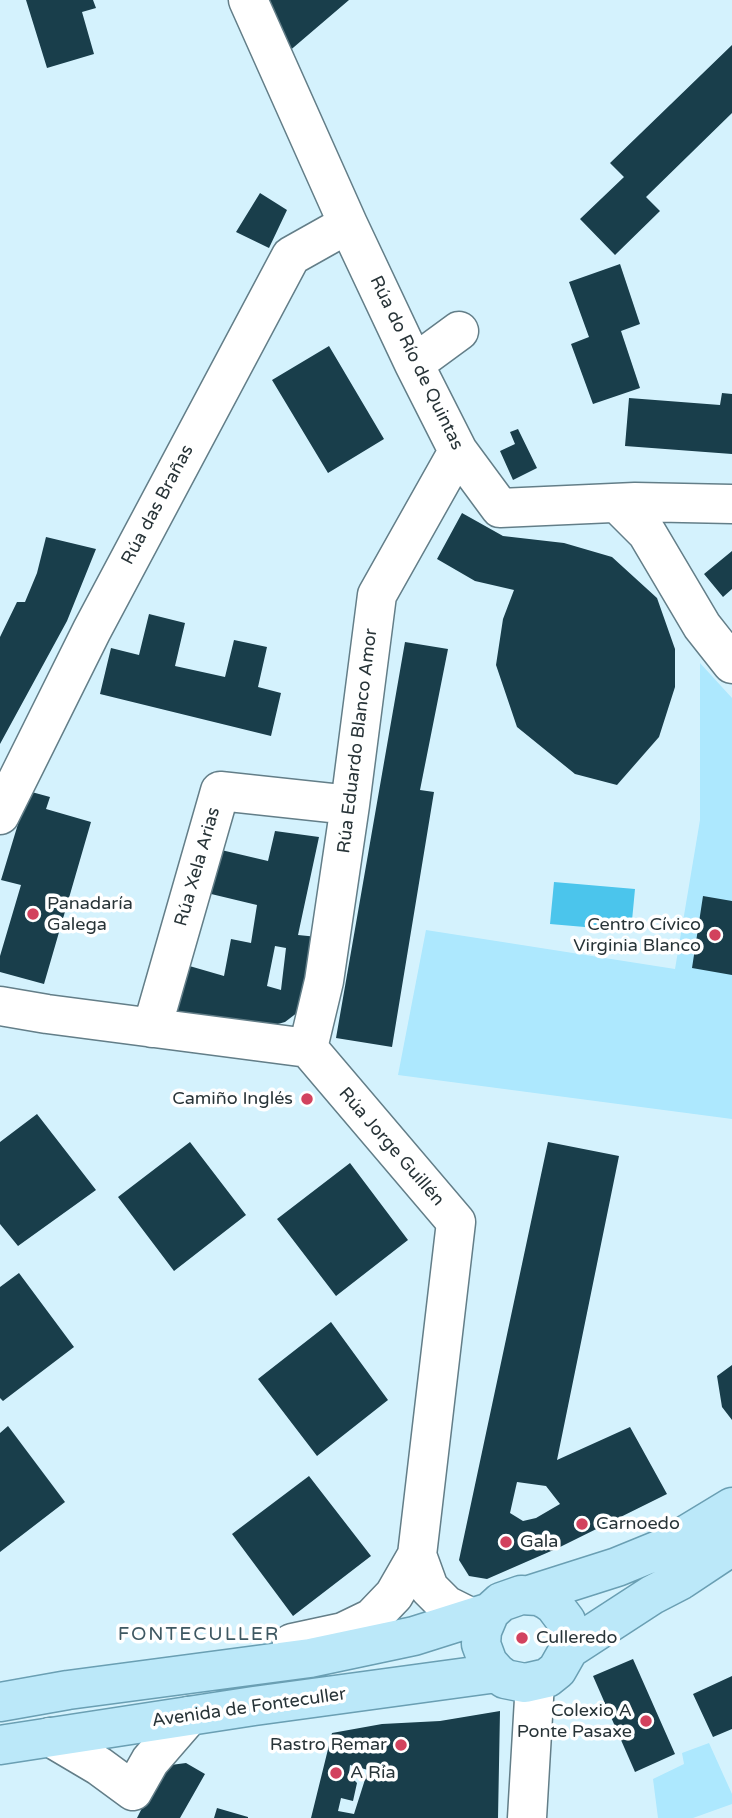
<!DOCTYPE html>
<html>
<head>
<meta charset="utf-8">
<style>
	body { margin:0 }
	canvas { display:block; background:#d4f2fd }
</style>
</head>
<body>
<canvas width="732" height="1818"></canvas>
<script>
const c = document.querySelector('canvas').getContext('2d');
c.lineJoin = 'round';
function paint(path, color) { c.fillStyle = color; c.fill(path, 'evenodd'); }
const poly = rows => new Path2D(rows.map(r => 'M' + r).join(''));
function stroke(path, color, width, dash) { c.strokeStyle = color; c.lineWidth = width; c.lineCap = dash ? 'butt' : 'round'; c.setLineDash(dash || []); c.stroke(path); }
function drawText(font, color, halo, rows, align = 'center') {
  c.font = font + ' "Varela Round",sans-serif'; c.lineWidth = 7; c.setLineDash([]); c.textBaseline = 'middle'; c.strokeStyle = halo; c.fillStyle = color; for (const [text, x, y, turn = 0] of rows) {
    c.save(); c.translate(x, y); c.rotate((+turn || 0) * Math.PI / 180); c.textAlign = isNaN(turn) ? turn : align; if (halo) c.strokeText(text, 0, 0); c.fillText(text, 0, 0); c.restore();
  }
}
const green = poly([
	[700,663,732,698,732,1119,398,1075,426,930,675,969,700,820],
	[709,1743,732,1794,732,1804,693,1818,658,1818,653,1779,684,1764,682,1753]
]);
const water = poly([
	[554,882,635,889,631,931,550,924]
]);
const building = poly([
	[26,0,93,0,96,8,82,12,94,54,47,68],
	[261,0,349,0,287,53],
	[732,45,732,113,646,197,660,211,615,255,580,219,624,177,610,163],
	[260,193,287,210,269,248,236,232],
	[620,264,640,324,621,331,640,388,593,404,571,344,589,337,569,282],
	[329,346,384,439,328,473,272,380],
	[722,393,732,394,732,454,625,446,629,398,720,405],
	[518,429,537,468,513,480,500,451,515,444,510,432],
	[462,513,503,536,564,543,612,557,657,598,675,649,675,687,659,737,617,785,575,774,517,727,496,665,503,619,514,590,475,581,437,559],
	[46,537,96,549,67,621,0,744,0,637,17,602,25,602,37,573],
	[732,551,732,589,723,597,704,574],
	[149,614,185,623,175,666,225,677,234,640,267,647,258,687,281,693,271,736,100,694,111,648,139,655],
	[405,642,448,649,420,790,434,792,392,1047,336,1038],
	[28,791,50,797,46,809,91,822,44,984,0,972,0,956,21,885,1,880],
	[275,831,319,837,298,935,318,937,306,1006,285,1022,242,1034,176,1019,186,965,224,976,231,939,251,943,257,905,207,893,217,849,268,861],
	[275,946,286,948,281,990,267,986],
	[703,896,732,901,732,975,692,968],
	[37,1114,96,1190,18,1246,0,1224,0,1142],
	[190,1142,246,1215,174,1271,118,1197],
	[548,1142,619,1156,557,1460,630,1427,667,1494,558,1548,487,1579,469,1576,459,1560],
	[517,1482,546,1486,560,1504,536,1518,523,1521,510,1513],
	[350,1163,408,1240,336,1296,277,1219],
	[19,1273,74,1347,3,1401,0,1398,0,1287],
	[331,1322,388,1400,317,1456,258,1379],
	[732,1365,732,1420,722,1407,717,1376],
	[8,1426,65,1502,0,1552,0,1433],
	[309,1476,371,1556,293,1616,232,1534],
	[633,1659,675,1754,635,1772,593,1676],
	[732,1676,732,1729,713,1737,693,1694],
	[500,1711,498,1818,311,1818,332,1733,382,1724,440,1721],
	[350,1765,368,1770,354,1814,338,1811,341,1798,353,1801,357,1783,349,1775],
	[186,1763,205,1774,180,1818,137,1818,163,1766],
	[217,1808,248,1817,248,1818,214,1818]
]);
const minor = poly([
	[248,0,348,224,414,364,458,451,500,508,635,502,732,504],
	[414,364,459,331],
	[617,503,647,533,702,626,732,664],
	[0,815,92,630,291,256,348,224],
	[0,1006,47,1014,308,1048,456,1222,417,1555,394,1595,372,1618,343,1632,292,1643],
	[152,1028,220,791,350,805],
	[308,1048,324,981,350,805,377,595,458,451],
	[417,1555,429,1588,446,1605,472,1618],
	[50,1737,99,1766,133,1791,150,1761,189,1716],
	[527,1818,535,1682]
]);
const major = poly([
	[529,1595,617,1567,666,1547,732,1507],
	[569,1649,652,1595,681,1580,732,1546],
	[0,1702,68,1690,310,1658,414,1636,490,1612,501,1602,521,1595,538,1596,547,1600,554,1605,566,1621,569,1630,569,1649,557,1670,547,1678,525,1683,505,1679,497,1673,488,1663,481,1644,482,1631,490,1612],
	[0,1745,254,1706,497,1673]
]);
const markers = [
	[33,914,7,"#d2425e"],
	[715,935,7,"#d2425e"],
	[307,1099,7,"#d2425e"],
	[582,1524,7,"#d2425e"],
	[506,1542,7,"#d2425e"],
	[522,1638,7,"#d2425e"],
	[646,1721,7,"#d2425e"],
	[401,1745,7,"#d2425e"],
	[336,1773,7,"#d2425e"]
];
const streetNames = [
	["Rúa do Río de Quintas",416,363,64],
	["Rúa das Brañas",158,505,-62],
	["Rúa Eduardo Blanco Amor",358,741,-83],
	["Rúa Xela Arias",198,867,-74],
	["Rúa Jorge Guillén",391,1147,49],
	["Avenida de Fonteculler",249,1708,-8]
];
const poiNames = [
	["Panadaría",47,904],
	["Galega",47,925],
	["Centro Cívico",701,925,"right"],
	["Virginia Blanco",701,946,"right"],
	["Camiño Inglés",293,1099,"right"],
	["Carnoedo",596,1524],
	["Gala",520,1542],
	["Culleredo",536,1638],
	["Colexio A",632,1711,"right"],
	["Ponte Pasaxe",632,1732,"right"],
	["Rastro Remar",387,1745,"right"],
	["A Ría",350,1773]
];
const neighbourhoodNames = [
	["FONTECULLER",199,1635]
];
paint(green, '#ade8fe');
paint(water, '#4bc5ec');
paint(building, '#193e4b');
stroke(minor, '#637e88', 41);
stroke(major, '#6a9fb3', 41);
stroke(minor, '#fff', 38);
stroke(major, '#bbe8f9', 38);
for (const [x, y, r, color] of markers) { const dot = new Path2D(); dot.arc(x, y, r, 0, 2 * Math.PI); c.fillStyle = color; c.fill(dot); stroke(dot, '#fff', 2.5); }
drawText('18px', '#283438', '#fff', streetNames);
drawText('18px', '#283438', '#fff', poiNames, 'left');
c.letterSpacing = '2px';
drawText('19px', '#3e5862', '#fff', neighbourhoodNames);
c.letterSpacing = '0px';
</script>
</body>
</html>
